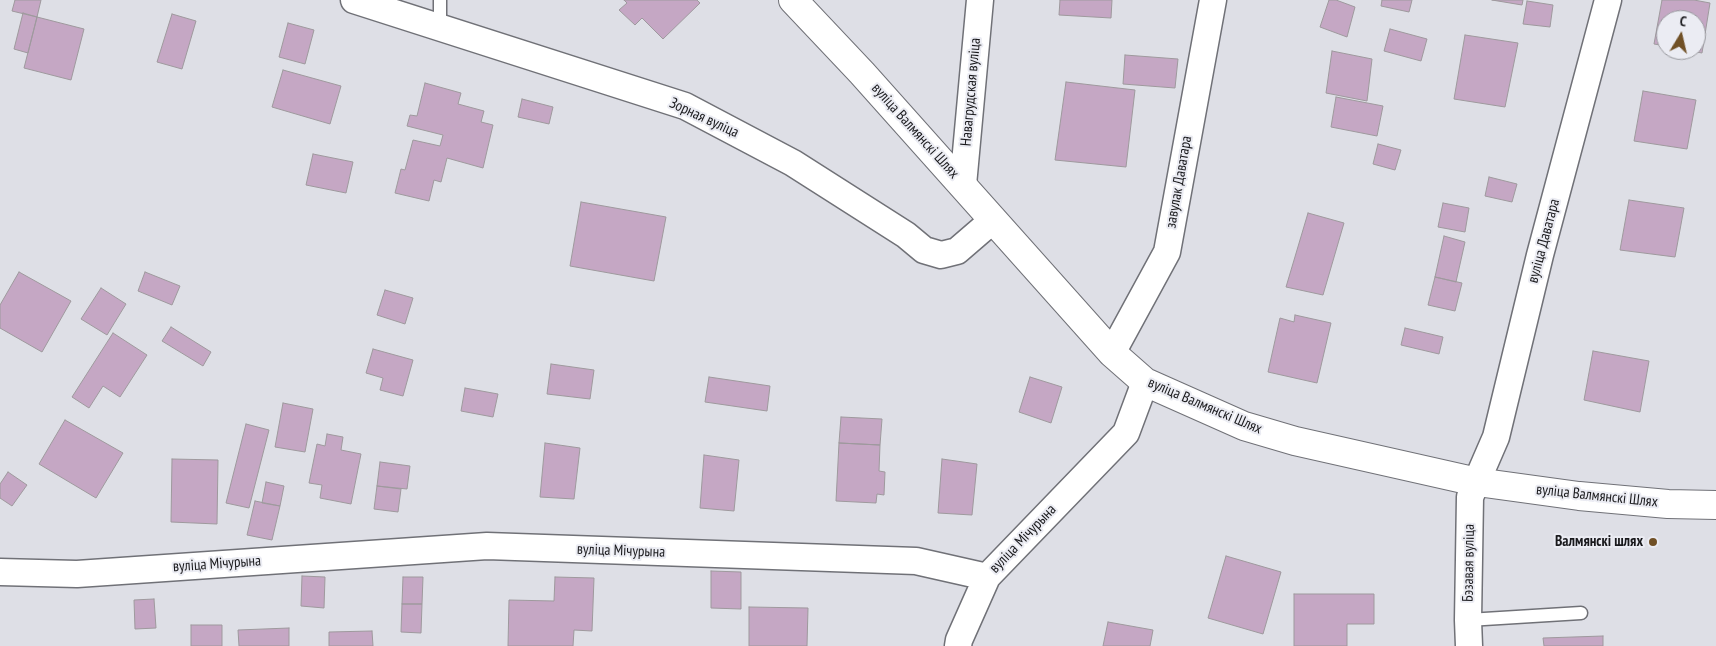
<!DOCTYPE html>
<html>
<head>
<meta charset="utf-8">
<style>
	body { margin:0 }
	#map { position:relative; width:1716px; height:646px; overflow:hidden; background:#dedfe6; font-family:"PT Sans Narrow",sans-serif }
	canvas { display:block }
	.north { position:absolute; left:1656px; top:10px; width:50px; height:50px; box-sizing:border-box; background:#ebecf3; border:1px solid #97989d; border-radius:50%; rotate:9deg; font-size:14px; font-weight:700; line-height:20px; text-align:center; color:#19191c }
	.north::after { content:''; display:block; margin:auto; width:18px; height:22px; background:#705026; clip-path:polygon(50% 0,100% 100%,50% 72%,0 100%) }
</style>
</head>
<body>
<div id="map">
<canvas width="1716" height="646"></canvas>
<div class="north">С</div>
</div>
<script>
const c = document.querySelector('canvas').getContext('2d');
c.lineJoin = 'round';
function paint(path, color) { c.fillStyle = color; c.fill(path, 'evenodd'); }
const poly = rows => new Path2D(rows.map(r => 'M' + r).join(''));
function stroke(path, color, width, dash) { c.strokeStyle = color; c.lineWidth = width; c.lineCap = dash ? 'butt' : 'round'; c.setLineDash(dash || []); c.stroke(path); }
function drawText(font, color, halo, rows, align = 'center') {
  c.font = font + ' "PT Sans Narrow",sans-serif'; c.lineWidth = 4; c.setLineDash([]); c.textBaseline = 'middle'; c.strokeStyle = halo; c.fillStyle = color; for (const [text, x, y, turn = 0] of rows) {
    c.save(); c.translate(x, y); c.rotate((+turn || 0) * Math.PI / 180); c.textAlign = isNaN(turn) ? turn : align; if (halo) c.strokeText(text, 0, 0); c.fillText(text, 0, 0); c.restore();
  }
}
const building = poly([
	[15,0,41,0,37,17,12,11,15,0],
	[624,0,697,0,700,3,663,39,642,18,635,25,619,10,627,3,624,0],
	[1060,0,1112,0,1111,18,1059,15,1060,0],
	[1329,0,1336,0,1355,7,1347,37,1320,27,1329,0],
	[1382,0,1412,0,1409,12,1381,6,1382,0],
	[1492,0,1523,0,1522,5,1492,0],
	[1662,0,1694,0,1710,3,1702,53,1686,50,1696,50,1696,20,1666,20,1666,46,1654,44,1662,0],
	[1527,1,1553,5,1550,27,1523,24,1527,1],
	[23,13,37,17,28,53,14,49,23,13],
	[172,14,196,21,182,69,157,62,172,14],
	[37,17,84,29,71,80,24,68,37,17],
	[288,23,314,30,305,64,279,57,288,23],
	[1390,29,1427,39,1421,61,1384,51,1390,29],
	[1465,35,1518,43,1505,107,1454,99,1465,35],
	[1332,51,1372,59,1367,101,1326,93,1332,51],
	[1125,55,1178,59,1175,88,1123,84,1125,55],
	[283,70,341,86,330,124,272,107,283,70],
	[1066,82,1135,90,1126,167,1055,160,1066,82],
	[425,83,461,93,458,104,484,111,481,122,493,125,483,168,447,158,441,182,434,180,429,201,395,193,401,169,405,170,413,140,440,146,443,135,407,126,410,115,417,116,425,83],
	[1643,91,1696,100,1687,149,1634,141,1643,91],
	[1336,97,1383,106,1377,136,1331,127,1336,97],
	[522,99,553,107,549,124,518,117,522,99],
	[1378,144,1401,150,1395,170,1373,164,1378,144],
	[313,154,353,162,346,193,306,185,313,154],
	[1489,177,1517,184,1512,202,1485,196,1489,177],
	[1629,200,1684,208,1675,257,1620,250,1629,200],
	[581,202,666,217,654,281,570,266,581,202],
	[1443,203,1469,208,1465,232,1438,227,1443,203],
	[1308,213,1344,223,1323,295,1286,287,1308,213],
	[1444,236,1465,242,1456,282,1435,277,1444,236],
	[19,272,71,301,42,352,0,328,0,305,19,272],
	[145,272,180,286,172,305,138,291,145,272],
	[1435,277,1462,283,1455,311,1428,305,1435,277],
	[101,288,126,304,107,335,81,319,101,288],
	[385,290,413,298,405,324,377,315,385,290],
	[1295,315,1331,323,1317,383,1268,372,1280,318,1294,322,1295,315],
	[171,327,211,352,203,366,162,341,171,327],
	[1405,328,1443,337,1439,354,1401,345,1405,328],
	[113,333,147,355,120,397,103,386,89,408,72,397,113,333],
	[373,349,413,360,403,396,380,390,383,378,366,373,373,349],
	[1593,351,1649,361,1640,412,1584,400,1593,351],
	[551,364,594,370,590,399,547,394,551,364],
	[709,377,770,386,767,411,705,402,709,377],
	[1030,377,1062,387,1051,423,1019,412,1030,377],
	[465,388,498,394,493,417,461,411,465,388],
	[283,403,313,409,305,452,275,447,283,403],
	[841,417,882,419,880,445,839,443,841,417],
	[65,420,123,453,96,498,39,464,65,420],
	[246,424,269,430,249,508,226,503,246,424],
	[327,434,343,437,341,450,361,454,351,504,320,498,322,485,309,483,317,444,325,446,327,434],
	[545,443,580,448,574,499,540,497,545,443],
	[839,443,880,445,879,471,885,472,884,495,877,494,876,503,836,501,839,443],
	[704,455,739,460,734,511,700,508,704,455],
	[172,459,218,460,217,524,171,522,172,459],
	[942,459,977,464,972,515,938,513,942,459],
	[380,462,410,466,407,489,377,486,380,462],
	[8,472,27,485,12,506,0,498,0,484,8,472],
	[266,482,284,486,280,506,262,503,266,482],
	[377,486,401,489,398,512,374,509,377,486],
	[255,501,280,506,272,540,247,535,255,501],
	[1226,556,1281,572,1263,634,1208,618,1226,556],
	[711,571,741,572,741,609,711,608,711,571],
	[302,576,325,577,324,608,301,606,302,576],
	[403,577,423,577,422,604,402,604,403,577],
	[555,577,594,578,592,631,574,630,573,646,508,646,509,600,554,601,555,577],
	[1294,594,1374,594,1374,624,1347,624,1347,646,1294,646,1294,594],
	[154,599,156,628,135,629,134,600,154,599],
	[402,604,422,604,421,633,401,632,402,604],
	[749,607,808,608,807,646,749,646,749,607],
	[1108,622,1153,630,1150,646,1103,646,1108,622],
	[191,625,222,625,222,646,191,646,191,625],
	[289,628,289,646,239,646,238,630,289,628],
	[372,631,373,646,329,646,329,632,372,631],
	[1603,636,1603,646,1544,646,1543,638,1603,636]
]);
const service = poly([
	[440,27,440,0],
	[1468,620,1581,613]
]);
const minor = poly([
	[354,0,685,106,793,163,906,235,924,250,941,255,957,251,993,220],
	[963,185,980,0],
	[1112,353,1167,252,1213,0],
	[0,572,77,574,487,546,916,561,987,577],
	[958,646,959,640,987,577,1126,433,1145,382],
	[1469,646,1468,620,1470,497,1496,437,1540,255,1608,0]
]);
const secondary = poly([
	[793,0,862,73,1112,353,1145,382,1244,426,1295,441,1477,482,1579,496,1668,504,1716,505]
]);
const markers = [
	[1653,542,5,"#705026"]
];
const streetNames = [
	["Навагрудская вуліца",971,92,-85],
	["Зорная вуліца",704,118,25],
	["вуліца Валмянскі Шлях",915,131,48],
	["завулак Даватара",1179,182,-80],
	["вуліца Даватара",1544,241,-75],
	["вуліца Валмянскі Шлях",1205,406,23],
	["вуліца Валмянскі Шлях",1597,496,6],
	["вуліца Мічурына",1023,539,-46],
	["вуліца Мічурына",621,551,2],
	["Бэзавая вуліца",1469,563,-89],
	["вуліца Мічурына",217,564,-4]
];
const poiNames = [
	["Валмянскі шлях",1643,542]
];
paint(building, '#c5a7c4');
stroke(building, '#9e999d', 1);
stroke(service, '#707177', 15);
stroke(minor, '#707177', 29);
stroke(secondary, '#707177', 30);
stroke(service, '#fff', 12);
stroke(minor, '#fff', 26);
stroke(secondary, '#fff', 28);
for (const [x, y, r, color] of markers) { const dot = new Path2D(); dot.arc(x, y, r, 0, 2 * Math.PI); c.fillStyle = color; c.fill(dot); stroke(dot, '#ebecf3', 2); }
drawText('15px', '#19191c', '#ebecf3', streetNames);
drawText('bold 15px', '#19191c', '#ebecf3', poiNames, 'right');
</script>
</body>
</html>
